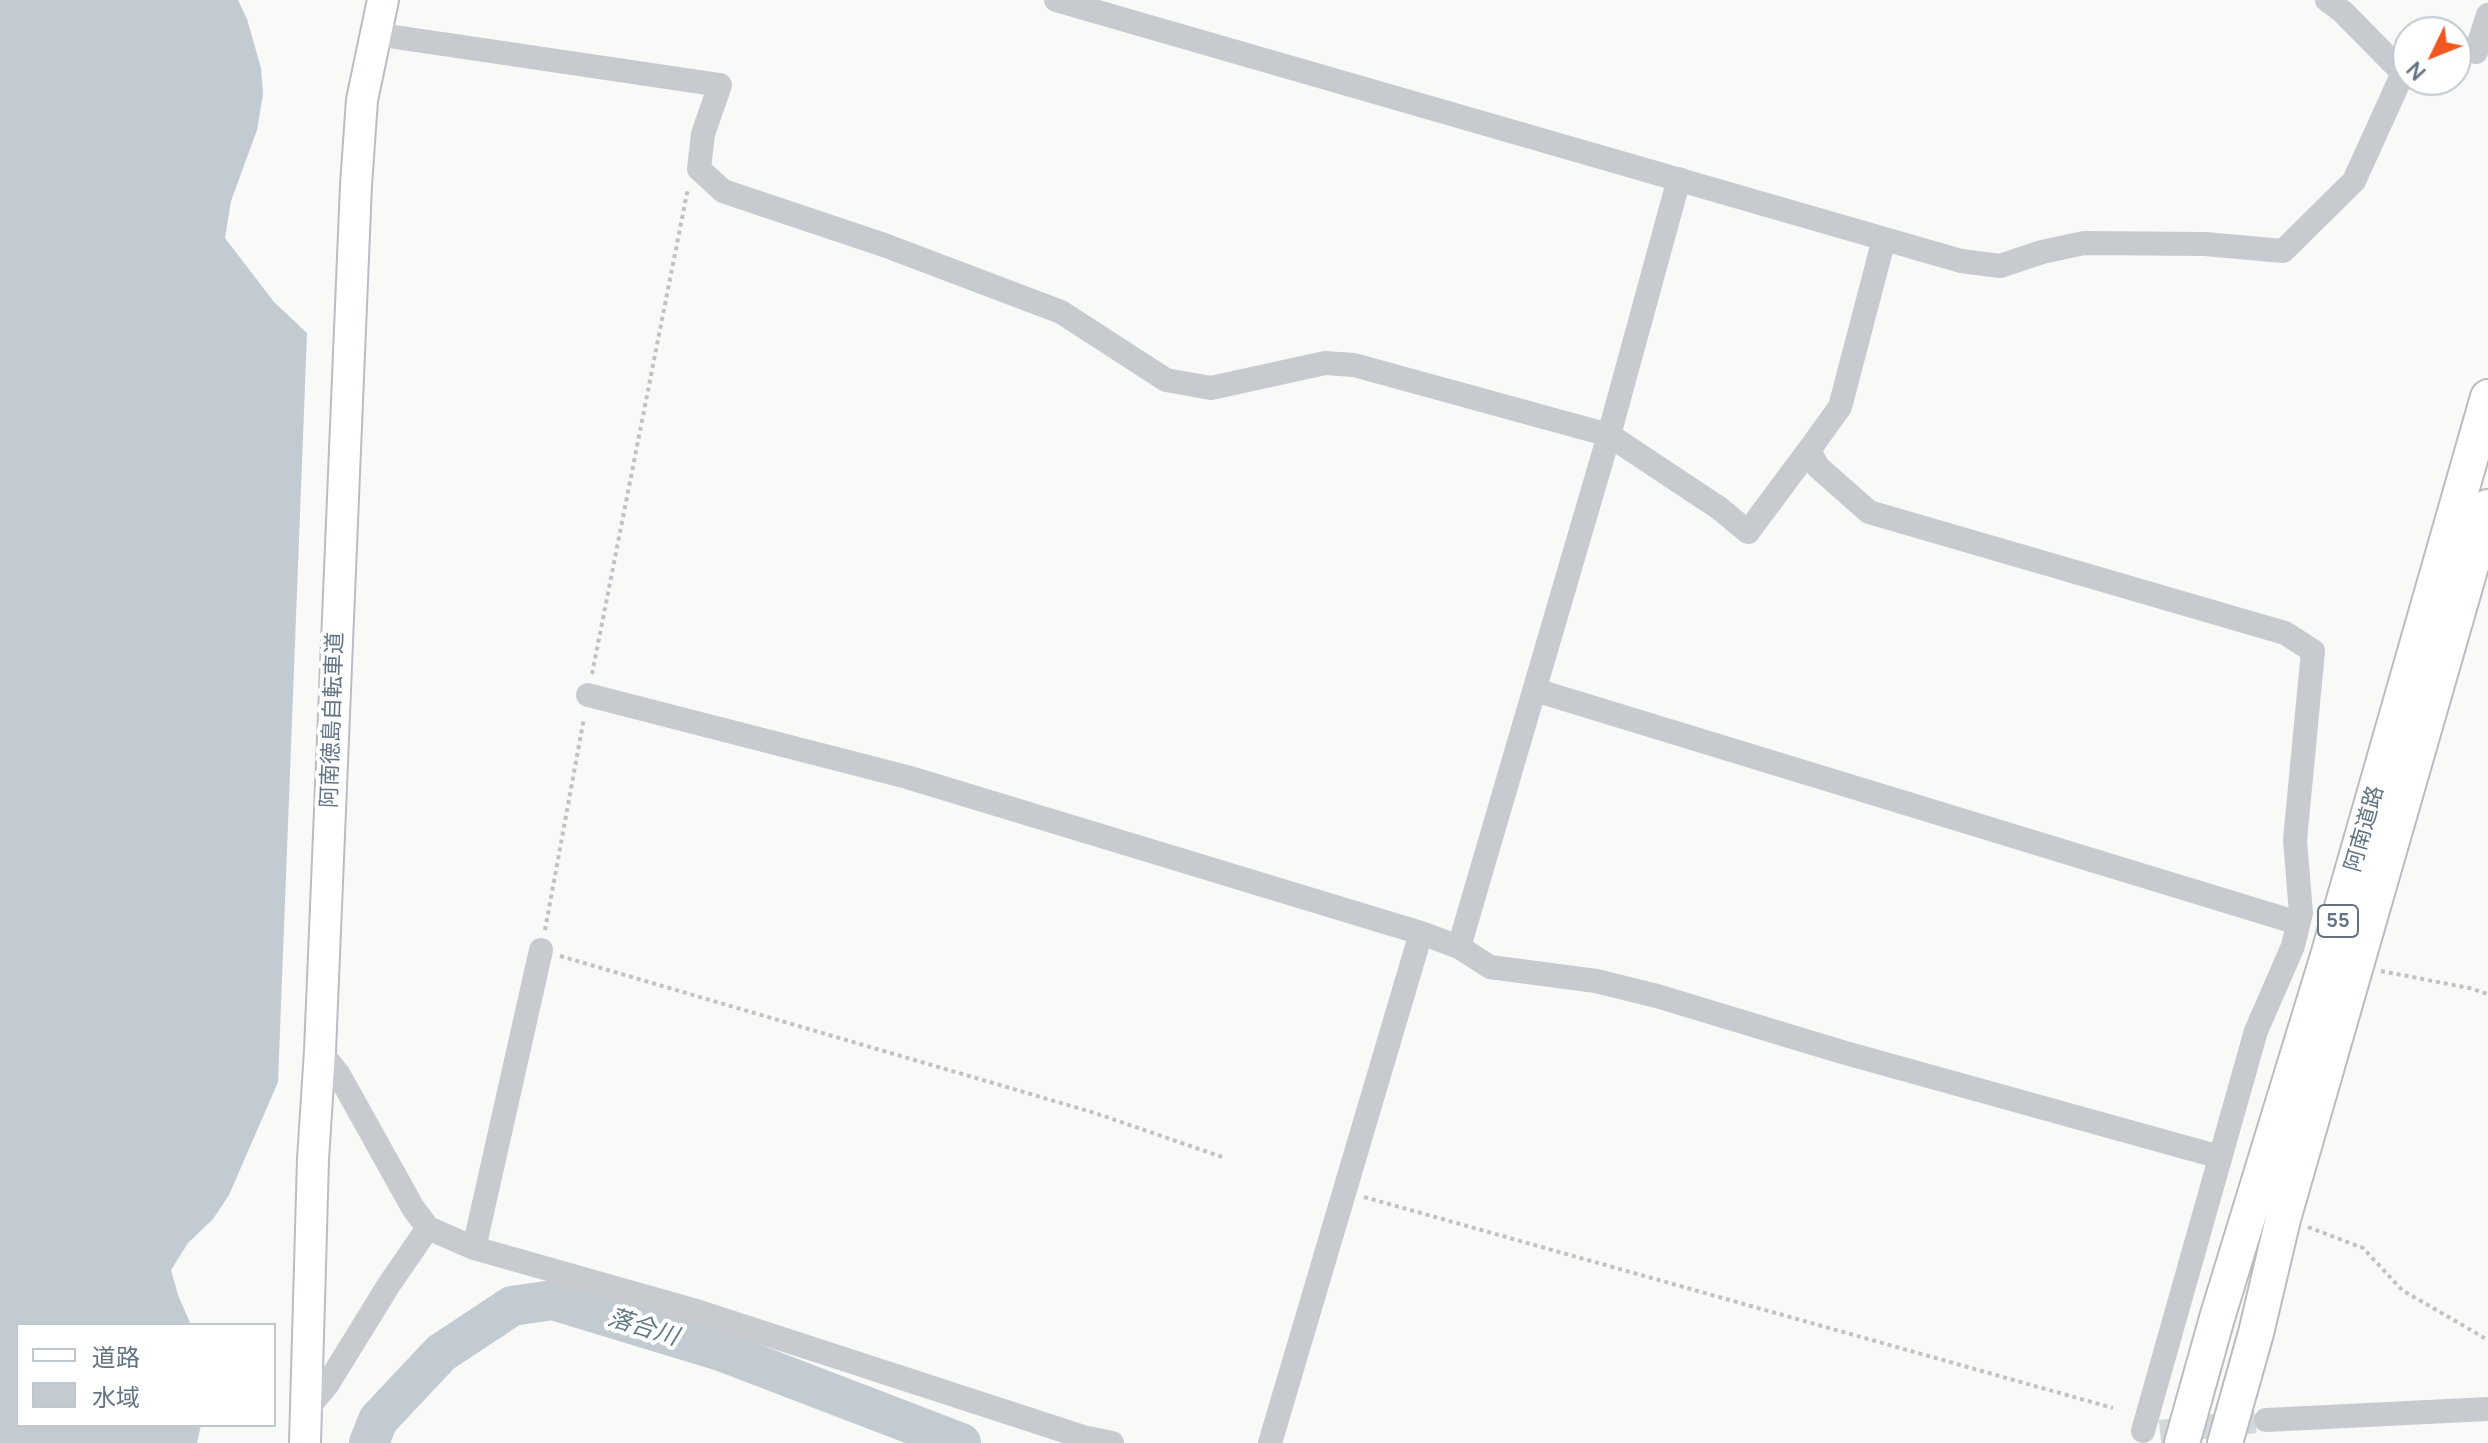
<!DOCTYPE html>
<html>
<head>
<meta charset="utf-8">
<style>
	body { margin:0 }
	#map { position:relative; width:2488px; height:1443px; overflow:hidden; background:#f9f9f7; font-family:Manrope,"Noto Sans JP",sans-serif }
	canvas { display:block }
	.legend { position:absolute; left:16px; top:1323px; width:260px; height:104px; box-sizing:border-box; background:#fff; border:2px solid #c0c7ce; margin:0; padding:10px 14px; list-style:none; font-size:24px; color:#627484 }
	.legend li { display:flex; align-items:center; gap:16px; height:40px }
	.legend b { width:40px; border:2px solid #c0c7ce }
	.north { position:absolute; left:2392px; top:16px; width:80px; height:80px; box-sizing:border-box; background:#fff; border:2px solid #c0c7ce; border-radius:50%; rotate:227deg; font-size:22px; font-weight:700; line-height:32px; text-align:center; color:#627484 }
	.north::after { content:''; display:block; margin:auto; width:28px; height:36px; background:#f05820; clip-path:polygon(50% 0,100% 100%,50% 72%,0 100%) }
</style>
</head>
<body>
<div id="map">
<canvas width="2488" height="1443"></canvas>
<ul class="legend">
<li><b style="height:10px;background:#fff"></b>道路</li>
<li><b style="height:22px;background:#c2cbd1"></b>水域</li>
</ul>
<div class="north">N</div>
</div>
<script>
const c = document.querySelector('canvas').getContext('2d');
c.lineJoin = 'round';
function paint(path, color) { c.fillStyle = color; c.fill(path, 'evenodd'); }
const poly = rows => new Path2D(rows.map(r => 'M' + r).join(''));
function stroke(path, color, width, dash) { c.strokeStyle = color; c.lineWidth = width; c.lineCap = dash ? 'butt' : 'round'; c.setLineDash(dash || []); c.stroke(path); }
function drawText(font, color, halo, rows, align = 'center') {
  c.font = font + ' Manrope,"Noto Sans JP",sans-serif'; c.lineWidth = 8; c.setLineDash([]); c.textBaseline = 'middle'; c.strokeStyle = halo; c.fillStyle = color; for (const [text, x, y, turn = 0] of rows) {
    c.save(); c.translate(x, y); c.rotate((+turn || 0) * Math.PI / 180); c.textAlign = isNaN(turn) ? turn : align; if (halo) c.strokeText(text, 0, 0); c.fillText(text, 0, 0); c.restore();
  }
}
const water = poly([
	[0,0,238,0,247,19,261,68,263,94,257,130,231,201,225,238,274,302,307,333,278,1082,229,1195,213,1219,188,1243,171,1270,178,1295,191,1325,18,1325,18,1425,201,1425,197,1443,0,1443]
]);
const river = poly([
	[369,1443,378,1420,441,1353,512,1306,553,1300,721,1351,961,1443]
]);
const minorTunnel = poly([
	[2160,1432,2266,1420]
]);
const path = poly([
	[592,674,688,188],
	[545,930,584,718],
	[560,956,1095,1113,1225,1158],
	[2381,971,2469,988,2488,994],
	[1364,1197,2113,1408],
	[2308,1227,2363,1248,2402,1290,2488,1340]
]);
const minor = poly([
	[1056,0,1961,261,2000,266,2042,252,2084,243,2205,244,2283,251,2354,181,2403,73,2408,71],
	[2327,0,2343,12,2403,73],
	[375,34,720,85,703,134,699,169,723,191,884,245,1061,312,1166,380,1211,388,1325,363,1354,365,1609,435,1719,508,1748,532,1809,450],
	[2476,52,2488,15],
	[1884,239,1840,407,1809,450,1818,467,1869,512,2285,633,2313,651,2295,840,2301,913,2293,946,2256,1031,2143,1431],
	[1535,690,2298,923],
	[588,695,907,777,1421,933,1459,947,1490,967,1596,981,1657,996,1842,1052,2220,1157],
	[1459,947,1609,435,1679,179],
	[320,1051,339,1075,413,1208,428,1228,474,1248,693,1310,1083,1437,1112,1443],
	[474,1248,541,950],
	[305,1411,327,1385,390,1283,428,1228],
	[2266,1420,2488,1409],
	[1270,1443,1421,933]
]);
const major = poly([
	[305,1443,313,1159,320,1051,356,185,362,100,383,0]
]);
const highway = poly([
	[2182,1443,2217,1318,2328,956,2488,397],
	[2225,1443,2256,1333,2283,1219,2488,507]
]);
const shields = [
	[2338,921,40]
];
const shieldNames = [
	["55",2338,921]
];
const streetNames = [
	["阿南徳島自転車道",333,720,-88],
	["阿南道路",2365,829,-74]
];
const waterNames = [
	["落合川",643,1328,17]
];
paint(water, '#c2cbd1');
stroke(river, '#c2cbd1', 40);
stroke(minorTunnel, '#d3d8da', 24, [24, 12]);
stroke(major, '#babec2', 34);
stroke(highway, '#b9bdc0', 38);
stroke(path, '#c0c3c5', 4, [4, 4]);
stroke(minor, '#c7cbcf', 24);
stroke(major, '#fff', 30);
stroke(highway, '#fff', 34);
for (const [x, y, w] of shields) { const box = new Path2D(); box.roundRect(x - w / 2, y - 16, w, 32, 6); c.fillStyle = '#fff'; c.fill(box); stroke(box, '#627484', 2); }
drawText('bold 20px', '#627484', null, shieldNames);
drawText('22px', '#627484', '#fff', streetNames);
drawText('italic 24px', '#627a85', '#fff', waterNames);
</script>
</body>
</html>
